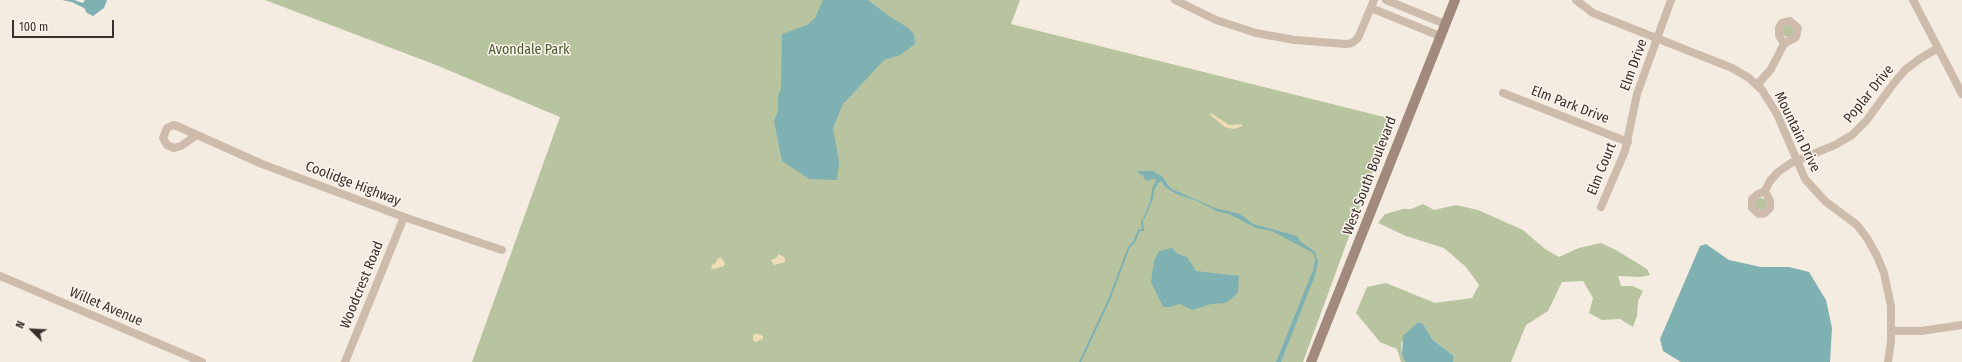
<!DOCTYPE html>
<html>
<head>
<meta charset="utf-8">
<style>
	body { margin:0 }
	#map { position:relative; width:1962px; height:362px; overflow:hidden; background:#f4ebe1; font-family:"Fira Sans Condensed",sans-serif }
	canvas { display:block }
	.north { position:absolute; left:12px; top:310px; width:40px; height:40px; -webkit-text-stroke:3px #fbf5ee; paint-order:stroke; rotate:294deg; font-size:11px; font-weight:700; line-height:16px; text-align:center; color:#3b302b }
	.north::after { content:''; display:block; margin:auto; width:14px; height:18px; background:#3b302b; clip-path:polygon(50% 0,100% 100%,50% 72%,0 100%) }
	.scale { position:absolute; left:12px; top:20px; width:102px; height:18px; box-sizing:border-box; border:2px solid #3b302b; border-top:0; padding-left:5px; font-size:12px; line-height:14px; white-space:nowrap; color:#3b302b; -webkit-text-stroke:3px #fbf5ee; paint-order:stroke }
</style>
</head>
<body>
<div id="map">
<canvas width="1962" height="362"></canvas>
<div class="north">N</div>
<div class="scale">100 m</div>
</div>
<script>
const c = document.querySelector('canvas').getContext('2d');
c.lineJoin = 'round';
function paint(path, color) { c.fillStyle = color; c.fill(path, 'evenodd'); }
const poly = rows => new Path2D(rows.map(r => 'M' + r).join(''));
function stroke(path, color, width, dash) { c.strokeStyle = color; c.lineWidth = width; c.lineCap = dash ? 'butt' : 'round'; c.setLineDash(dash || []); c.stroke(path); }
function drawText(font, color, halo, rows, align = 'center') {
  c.font = font + ' "Fira Sans Condensed",sans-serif'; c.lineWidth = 3; c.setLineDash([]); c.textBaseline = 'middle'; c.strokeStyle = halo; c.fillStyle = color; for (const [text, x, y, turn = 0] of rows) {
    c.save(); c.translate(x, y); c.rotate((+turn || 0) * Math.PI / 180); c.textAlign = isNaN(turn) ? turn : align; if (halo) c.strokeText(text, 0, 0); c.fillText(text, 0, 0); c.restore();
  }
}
const green = poly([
	[265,0,1020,0,1011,24,1392,119,1303,362,472,362,560,117,436,65],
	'1782 31a6 6 0 1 1 12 0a6 6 0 1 1-12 0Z',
	'1755 204a6 6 0 1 1 12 0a6 6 0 1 1-12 0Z',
	[1423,204,1434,210,1456,205,1478,210,1523,230,1545,249,1559,257,1579,248,1601,243,1616,250,1647,269,1650,275,1641,277,1618,276,1621,286,1633,286,1643,291,1638,301,1637,316,1633,327,1620,319,1602,320,1589,313,1593,298,1583,281,1562,282,1548,311,1526,325,1511,362,1453,362,1454,356,1433,340,1423,324,1418,322,1401,343,1402,355,1405,362,1401,362,1397,349,1380,342,1356,313,1367,287,1386,283,1435,303,1472,298,1479,285,1466,267,1444,248,1406,236,1378,223,1385,214,1403,209,1411,209]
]);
const sand = poly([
	[1211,113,1229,125,1241,124,1243,126,1233,129,1225,127,1210,115],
	[779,254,785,258,785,262,774,265,771,260,776,258],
	[721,257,725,263,724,266,714,269,711,268,712,265,716,263,717,259],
	[756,333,763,336,763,339,755,342,753,340,753,335]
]);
const water = poly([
	[62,0,74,0,83,3,85,0,107,0,104,8,93,16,87,13,84,8,72,2],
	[823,0,868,0,890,17,907,27,914,34,915,44,900,55,884,60,843,104,833,128,839,162,837,180,809,179,782,161,774,121,778,111,778,96,781,89,782,34,807,25,815,18],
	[1139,171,1153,171,1163,177,1168,185,1172,189,1215,208,1240,214,1253,224,1297,236,1301,242,1315,252,1318,262,1315,275,1281,362,1276,362,1313,270,1315,259,1313,253,1272,231,1256,228,1229,214,1219,212,1197,201,1176,194,1165,187,1161,181,1158,183,1154,191,1153,199,1145,218,1142,221,1150,202,1152,189,1156,180,1154,178,1149,181,1145,180,1143,176,1137,172],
	[1706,244,1729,260,1761,267,1789,267,1809,272,1826,300,1832,328,1830,362,1681,362,1663,351,1660,339,1700,246],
	[1172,248,1178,254,1187,257,1196,271,1239,276,1238,293,1226,303,1211,304,1192,310,1180,304,1170,307,1163,307,1151,282,1154,261,1159,251],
	[1418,322,1423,324,1433,340,1454,356,1453,362,1405,362,1402,355,1403,336]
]);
const stream = poly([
	[1080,362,1109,300,1129,247,1134,242,1139,230,1143,230,1142,221]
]);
const street = poly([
	[1175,0,1216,20,1256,33,1295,40,1346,44,1352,43,1358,38,1374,0],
	[1386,0,1445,24],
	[1576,0,1593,13,1732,68,1749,78,1762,90,1777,114,1805,179,1825,201,1857,225,1867,238,1877,256,1884,273,1891,306,1891,341,1888,362],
	[1913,0,1962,94],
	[1371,8,1440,36],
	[1757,85,1771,69,1784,44,1796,37,1798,28,1790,21,1782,23,1779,28,1779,35,1784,44],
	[1503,93,1628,142],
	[197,135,181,146,174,148,167,145,163,138,167,128,173,125,177,126,262,164,404,217,502,250],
	[1765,191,1770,201,1770,208,1765,213,1759,214,1752,208,1752,199,1758,194,1765,191,1770,181,1778,172,1791,163,1835,145,1852,135,1866,121,1894,83,1905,70,1921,58,1938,48],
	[1601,207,1625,151,1637,94,1671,0],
	[0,276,202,362],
	[1892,331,1921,331,1962,325],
	[345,362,404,217]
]);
const secondary = poly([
	[1311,362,1455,0]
]);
const parkNames = [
	["Avondale Park",529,50]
];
const streetNames = [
	["Elm Drive",1634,65,-70],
	["Poplar Drive",1869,94,-51],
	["Elm Park Drive",1570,105,21],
	["Mountain Drive",1797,132,64],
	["Elm Court",1602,169,-68],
	["West South Boulevard",1370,176,-69],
	["Coolidge Highway",353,184,21],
	["Woodcrest Road",362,285,-68],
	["Willet Avenue",106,307,23]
];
paint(green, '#b8c4a0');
paint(sand, '#efdcb8');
paint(water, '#7fb0b2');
stroke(stream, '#7fb0b2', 2);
stroke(street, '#cdbbac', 8);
stroke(secondary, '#a18a7d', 10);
drawText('14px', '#4a5a2e', '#fbf5ee', parkNames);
drawText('14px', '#3b302b', '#fbf5ee', streetNames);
</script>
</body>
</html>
